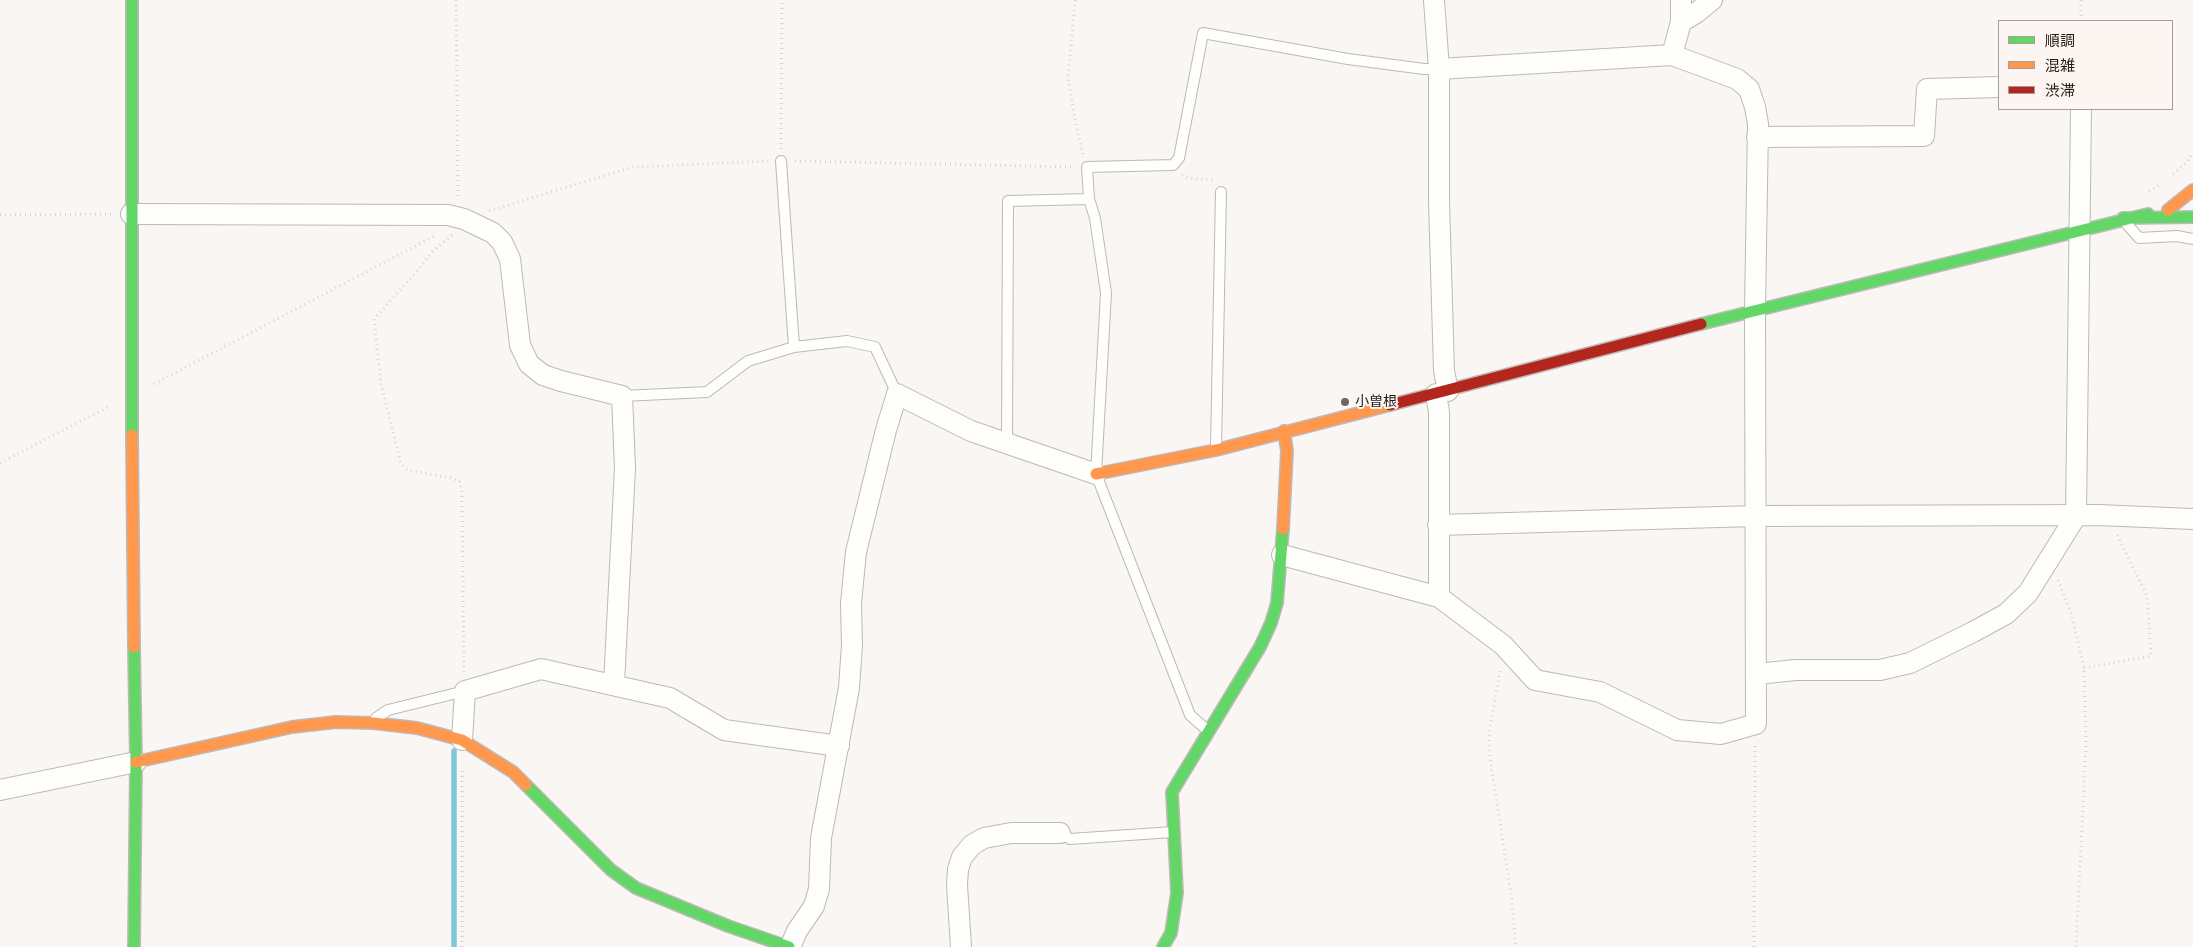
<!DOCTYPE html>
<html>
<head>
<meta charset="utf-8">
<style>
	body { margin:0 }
	#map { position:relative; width:2193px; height:947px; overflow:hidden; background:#faf6f4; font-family:Karla,"Noto Sans JP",sans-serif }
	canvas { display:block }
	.legend { position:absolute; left:1998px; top:20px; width:175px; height:90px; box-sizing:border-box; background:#fdf5f1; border:1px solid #a59d99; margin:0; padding:6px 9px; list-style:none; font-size:15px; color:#211916 }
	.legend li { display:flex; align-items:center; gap:10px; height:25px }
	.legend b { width:25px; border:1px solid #a59d99 }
</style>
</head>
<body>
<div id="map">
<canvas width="2193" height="947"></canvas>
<ul class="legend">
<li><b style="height:6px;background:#63d668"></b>順調</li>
<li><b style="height:6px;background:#ff974d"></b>混雑</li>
<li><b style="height:6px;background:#b3261e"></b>渋滞</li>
</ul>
</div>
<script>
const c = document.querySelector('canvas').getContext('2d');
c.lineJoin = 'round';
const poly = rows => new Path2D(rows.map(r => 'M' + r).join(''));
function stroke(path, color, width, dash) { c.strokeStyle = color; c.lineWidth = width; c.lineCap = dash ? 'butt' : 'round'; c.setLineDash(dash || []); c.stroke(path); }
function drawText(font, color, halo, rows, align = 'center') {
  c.font = font + ' Karla,"Noto Sans JP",sans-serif'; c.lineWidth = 4; c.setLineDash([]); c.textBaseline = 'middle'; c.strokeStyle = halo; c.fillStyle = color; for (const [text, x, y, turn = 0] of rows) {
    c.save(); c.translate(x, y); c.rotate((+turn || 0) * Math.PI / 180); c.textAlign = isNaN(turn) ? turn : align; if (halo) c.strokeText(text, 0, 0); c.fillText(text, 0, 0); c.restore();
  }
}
const stream = poly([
	[454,947,454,751]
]);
const path = poly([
	[456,0,458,199],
	[1075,0,1068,78,1076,126,1083,154],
	[2081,0,2081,21],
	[781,149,782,0],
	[795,161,1074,167],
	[2173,174,2187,162,2193,153],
	[1182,175,1188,178,1214,180],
	[2149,191,2161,184],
	[489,211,633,167,769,161],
	[0,215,111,214],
	[452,235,432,252,418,270,374,319,381,384,401,464,407,470,452,478,460,482,462,492,464,672],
	[154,384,436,235],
	[0,463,108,407],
	[2058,580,2072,616,2084,668,2086,745,2076,947],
	[2084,668,2151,656,2147,596,2117,535],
	[1500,671,1490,727,1489,751,1511,894,1516,947],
	[462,947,462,768],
	[1754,947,1755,744]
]);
const lane = poly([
	[781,161,794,347],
	[2125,222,2139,238,2177,236,2193,239],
	[622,396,707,392,748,361,794,347,847,341,875,347,897,394],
	[1007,444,1008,201,1089,199],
	[1216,448,1221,192],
	[376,718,388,710,465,691],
	[1208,731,1190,715,1096,474,1106,293,1095,218,1089,199,1087,167,1173,165,1179,158,1203,33,1348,59,1424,69,1439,69],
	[1060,833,1070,839,1173,832]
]);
const street = poly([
	[1434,0,1439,69,1439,201,1444,371,1448,391],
	[1681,22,1696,13,1712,0],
	[1672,55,1681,22,1681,0],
	[1757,137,1924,136,1927,89,1999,87],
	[131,214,448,215,464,219,493,233,502,242,510,259,520,345,529,364,543,375,561,381,622,396,625,468,614,684],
	[1436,394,1439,412,1439,597],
	[1438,525,1755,516,2098,515,2193,519],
	[1282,555,1439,597,1503,645,1535,680,1600,692,1677,730,1721,734,1756,724,1755,310,1758,124,1755,107,1749,89,1737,79,1672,55,1439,69],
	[1757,674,1795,670,1880,670,1910,663,1973,632,2006,614,2028,593,2076,516,2081,109],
	[462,740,465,691,541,669,670,698,724,730,839,746],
	[0,790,136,762],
	[790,947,797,931,814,906,819,889,821,838,849,688,852,645,851,603,856,552,886,430,897,394,971,431,1096,474],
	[961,947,957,885,958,869,962,857,972,845,984,838,1011,833,1060,833]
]);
const fast = poly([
	[2123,218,2193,217],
	[1701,324,2148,214],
	[132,435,132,0],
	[526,785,611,870,636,888,728,926,789,947],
	[134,947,136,762,134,647],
	[1163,947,1171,933,1177,893,1172,792,1260,647,1271,623,1277,603,1283,529]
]);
const slow = poly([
	[2168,210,2193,190],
	[132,435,134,647],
	[1096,474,1216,450,1390,405],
	[1283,529,1287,451,1284,431],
	[136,762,292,727,336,722,373,723,417,728,462,740,513,772,526,785]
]);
const jam = poly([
	[1390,405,1701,324]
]);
const markers = [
	[1345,402,5,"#6d6664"]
];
const poiNames = [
	["小曽根",1355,402]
];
stroke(stream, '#80c6de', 5.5);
stroke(lane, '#beb9b6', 12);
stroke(street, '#beb9b6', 22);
stroke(fast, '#beb9b6', 14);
stroke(slow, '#beb9b6', 14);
stroke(jam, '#beb9b6', 14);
stroke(path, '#d6d5d4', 3, [1, 4]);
stroke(lane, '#fefefd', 10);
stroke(street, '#fefefd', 20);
stroke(fast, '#63d668', 11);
stroke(slow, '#ff974d', 11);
stroke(jam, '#b3261e', 11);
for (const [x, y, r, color] of markers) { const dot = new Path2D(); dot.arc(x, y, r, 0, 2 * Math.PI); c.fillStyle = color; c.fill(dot); stroke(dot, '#fdf5f1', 2); }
drawText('14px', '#211916', '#fdf5f1', poiNames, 'left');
</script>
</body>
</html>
